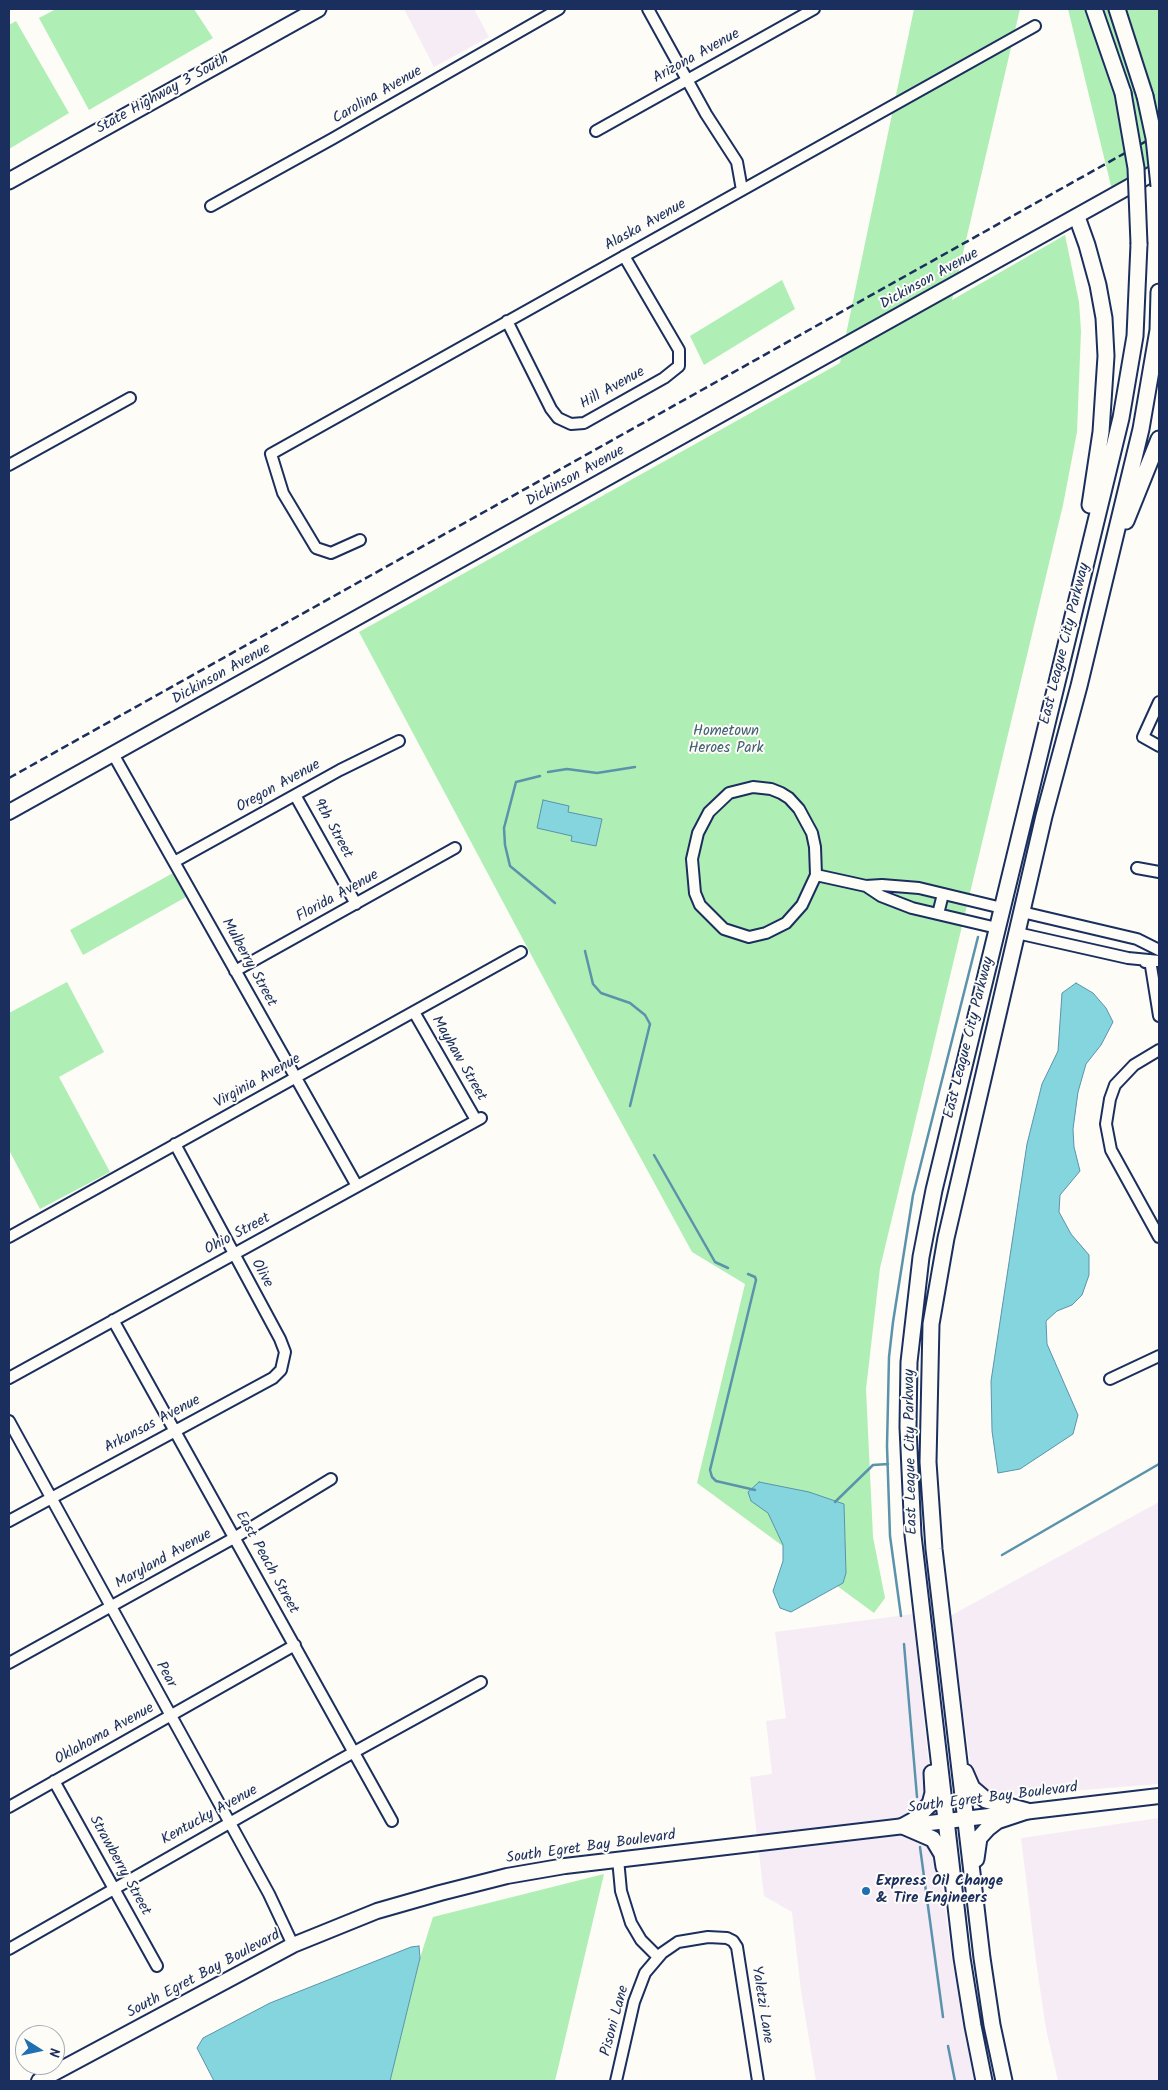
<!DOCTYPE html>
<html>
<head>
<meta charset="utf-8">
<style>
	body { margin:0 }
	#map { position:relative; width:1168px; height:2090px; overflow:hidden; background:#fdfcf7; font-family:Kalam,sans-serif }
	canvas { display:block }
	.frame { position:absolute; inset:0; border:10px solid #1b2f5e; pointer-events:none }
	.north { position:absolute; left:15px; top:2025px; width:50px; height:50px; box-sizing:border-box; background:#fdfcf7; border:1px solid #a3aaba; border-radius:50%; rotate:100deg; font-size:14px; font-weight:700; line-height:20px; text-align:center; color:#1b2f5e }
	.north::after { content:''; display:block; margin:auto; width:18px; height:22px; background:#1f6fb2; clip-path:polygon(50% 0,100% 100%,50% 72%,0 100%) }
</style>
</head>
<body>
<div id="map">
<canvas width="1168" height="2090"></canvas>
<div class="frame"></div>
<div class="north">N</div>
</div>
<script>
const c = document.querySelector('canvas').getContext('2d');
c.lineJoin = 'round';
function paint(path, color) { c.fillStyle = color; c.fill(path, 'evenodd'); }
const poly = rows => new Path2D(rows.map(r => 'M' + r).join(''));
function stroke(path, color, width, dash) { c.strokeStyle = color; c.lineWidth = width; c.lineCap = dash ? 'butt' : 'round'; c.setLineDash(dash || []); c.stroke(path); }
function drawText(font, color, halo, rows, align = 'center') {
  c.font = font + ' Kalam,sans-serif'; c.lineWidth = 4; c.setLineDash([]); c.textBaseline = 'middle'; c.strokeStyle = halo; c.fillStyle = color; for (const [text, x, y, turn = 0] of rows) {
    c.save(); c.translate(x, y); c.rotate((+turn || 0) * Math.PI / 180); c.textAlign = isNaN(turn) ? turn : align; if (halo) c.strokeText(text, 0, 0); c.fillText(text, 0, 0); c.restore();
  }
}
const built = poly([
	[404,9,474,9,489,37,434,67],
	[1159,1502,1159,1784,994,1797,980,1788,971,1769,950,1616],
	[913,1614,939,1862,952,1960,976,2081,816,2081,801,1991,792,1912,764,1896,750,1777,772,1774,766,1721,786,1718,775,1632],
	[1159,1818,1159,2081,1058,2081,1046,2029,1036,1961,1021,1838]
]);
const green = poly([
	[56,9,194,9,213,38,89,110,39,18],
	[914,9,1020,9,952,300,1065,235,1079,302,1081,331,1077,432,1063,505,880,1268,866,1389,873,1537,885,1598,874,1613,697,1483,745,1284,692,1252,591,1067,359,632,840,363],
	[1068,9,1159,9,1159,163,1112,190],
	[16,21,69,113,9,149,9,25],
	[782,280,795,309,704,365,690,336],
	[173,873,186,897,83,955,70,930],
	[67,982,104,1052,59,1077,110,1172,40,1209,9,1150,9,1013],
	[604,1874,555,2081,390,2081,420,1958,433,1917]
]);
const water = poly([
	[543,800,569,806,568,812,602,819,596,846,571,841,572,836,537,828,543,800],
	[1076,983,1093,993,1106,1008,1113,1022,1101,1045,1086,1064,1078,1092,1073,1129,1074,1147,1080,1171,1060,1195,1059,1212,1071,1234,1089,1255,1089,1275,1082,1295,1072,1305,1057,1311,1046,1321,1047,1344,1078,1415,1073,1434,1020,1469,998,1473,992,1431,991,1381,1027,1144,1042,1084,1058,1051,1062,993,1076,983],
	[759,1482,809,1492,844,1504,846,1573,843,1583,791,1612,780,1608,773,1591,783,1561,783,1545,768,1513,751,1501,748,1492,759,1482],
	[419,1946,420,1958,390,2081,214,2081,197,2048,203,2038,270,2003,411,1947,419,1946]
]);
const stream = poly([
	[548,772,567,769,597,773,635,767],
	[540,776,516,782,504,828,505,845,510,866,555,903],
	[585,951,593,984,601,993,630,1003,645,1015,650,1024,630,1106],
	[654,1155,715,1262,728,1268],
	[748,1274,755,1277,756,1280,710,1470,712,1477,716,1481,755,1490],
	[835,1502,873,1465,888,1464],
	[1002,1555,1159,1464],
	[901,1616,890,1536,887,1446,889,1357,893,1322,913,1195,978,937],
	[904,1644,917,1797],
	[920,1847,943,2017],
	[948,2046,955,2081]
]);
const street = poly([
	[648,9,706,114,737,162,742,190],
	[596,131,814,9],
	[211,206,332,139,559,9],
	[507,321,551,409,558,418,571,424,584,423,664,378,679,366,679,350,624,256],
	[9,465,130,398],
	[360,540,331,553,316,548,283,493,271,454,1035,26],
	[1159,702,1143,737,1159,746],
	[113,754,357,1186],
	[753,787,771,789,781,793,789,798,799,809,812,833,815,847,816,875,802,905,786,923,766,933,749,937,724,929,700,905,695,893,692,859,698,833,709,812,729,793,753,787],
	[295,795,356,904],
	[174,862,340,770,399,741],
	[1137,868,1159,872],
	[816,875,866,886,882,885,919,888,1002,908],
	[866,886,881,896,912,908,997,928],
	[1022,912,1137,939,1159,950],
	[938,914,943,894],
	[1017,933,1128,958,1159,961],
	[1145,962,1150,960,1159,1016],
	[235,971,455,848],
	[414,1012,476,1120],
	[1159,1050,1134,1065,1115,1085,1110,1099,1106,1124,1111,1150,1159,1237],
	[9,1237,521,952],
	[113,1320,392,1821],
	[9,1378,481,1118],
	[1110,1379,1159,1356],
	[9,1421,269,1894,293,1945],
	[9,1521,273,1378,281,1370,285,1352,280,1339,175,1144],
	[9,1663,234,1538,331,1479],
	[54,1781,157,1966],
	[9,1807,295,1645],
	[618,1859,621,1891,631,1923,641,1940,658,1957],
	[9,1949,338,1761,481,1682],
	[616,2081,634,2002,645,1973,662,1953,678,1942,708,1937,727,1938,733,1941,737,1947,758,2081]
]);
const secondary = poly([
	[9,812,1159,170],
	[39,2081,293,1945,377,1911,440,1893,507,1876,565,1866,1159,1796]
]);
const primary = poly([
	[1094,9,1123,93],
	[1117,9,1145,96],
	[9,181,318,9],
	[1077,217,1087,245,1098,285,1104,318,1106,356,1101,432,1090,505],
	[1126,521,1159,439],
	[965,1772,972,1788,986,1800,1027,1811],
	[903,1826,933,1839,942,1854,944,1867],
	[903,1826,914,1820,930,1804,933,1793,932,1773],
	[976,1859,979,1838,988,1828,997,1821,1027,1811],
	[984,2081,973,2026,962,1958,913,1535,908,1427,909,1362,921,1257,934,1190,1121,418,1135,336,1139,244],
	[1004,2081,992,2025,982,1958,934,1549,928,1462,931,1324,946,1238,1044,816,1079,686,1141,429,1158,330,1159,292]
]);
const rail = poly([
	[9,778,1159,134]
]);
const primaryBridge = poly([
	[1123,93,1136,168,1139,244],
	[1145,96,1154,138,1159,186]
]);
const markers = [
	[866,1891,5,"#1f6fb2"]
];
const streetNames = [
	["Arizona Avenue",697,57,-29],
	["State Highway 3 South",163,95,-29],
	["Carolina Avenue",378,96,-30],
	["Alaska Avenue",646,226,-29],
	["Dickinson Avenue",930,280,-29],
	["Hill Avenue",613,389,-29],
	["Dickinson Avenue",576,477,-29],
	["East League City Parkway",1066,644,-76],
	["Dickinson Avenue",222,675,-29],
	["Oregon Avenue",279,787,-29],
	["9th Street",332,829,61],
	["Florida Avenue",338,897,-29],
	["Mulberry Street",248,963,61],
	["East League City Parkway",970,1038,-76],
	["Mayhaw Street",458,1059,60],
	["Virginia Avenue",258,1082,-29],
	["Ohio Street",238,1235,-28],
	["Olive",261,1274,61],
	["Arkansas Avenue",153,1425,-28],
	["East League City Parkway",912,1452,-91],
	["Maryland Avenue",164,1560,-29],
	["East Peach Street",266,1563,61],
	["Pear",165,1675,61],
	["Oklahoma Avenue",105,1735,-29],
	["South Egret Bay Boulevard",993,1799,-7],
	["Kentucky Avenue",210,1816,-29],
	["South Egret Bay Boulevard",591,1848,-8],
	["Strawberry Street",119,1866,61],
	["South Egret Bay Boulevard",204,1975,-28],
	["Yaletzi Lane",761,2005,81],
	["Pisoni Lane",616,2021,-75]
];
const parkNames = [
	["Hometown",726,732],
	["Heroes Park",726,749]
];
const poiNames = [
	["Express Oil Change",876,1882],
	["& Tire Engineers",876,1899]
];
paint(built, '#f6ecf6');
paint(green, '#afeeb5');
paint(water, '#84d5de');
stroke(water, '#5a93ab', 1);
stroke(stream, '#5a93ab', 2.5);
stroke(street, '#1b2f5e', 14);
stroke(secondary, '#1b2f5e', 18);
stroke(primary, '#1b2f5e', 19);
stroke(street, '#fdfcf7', 10);
stroke(secondary, '#fdfcf7', 14);
stroke(primary, '#fdfcf7', 15);
stroke(rail, '#1b2f5e', 2.5, [8, 4]);
stroke(primaryBridge, '#1b2f5e', 19, []);
stroke(primaryBridge, '#fdfcf7', 15);
for (const [x, y, r, color] of markers) { const dot = new Path2D(); dot.arc(x, y, r, 0, 2 * Math.PI); c.fillStyle = color; c.fill(dot); stroke(dot, '#fdfcf7', 2); }
drawText('15px', '#1b2f5e', '#fdfcf7', streetNames);
drawText('15px', '#405f74', '#fdfcf7', parkNames);
drawText('bold 15px', '#1b2f5e', '#fdfcf7', poiNames, 'left');
</script>
</body>
</html>
